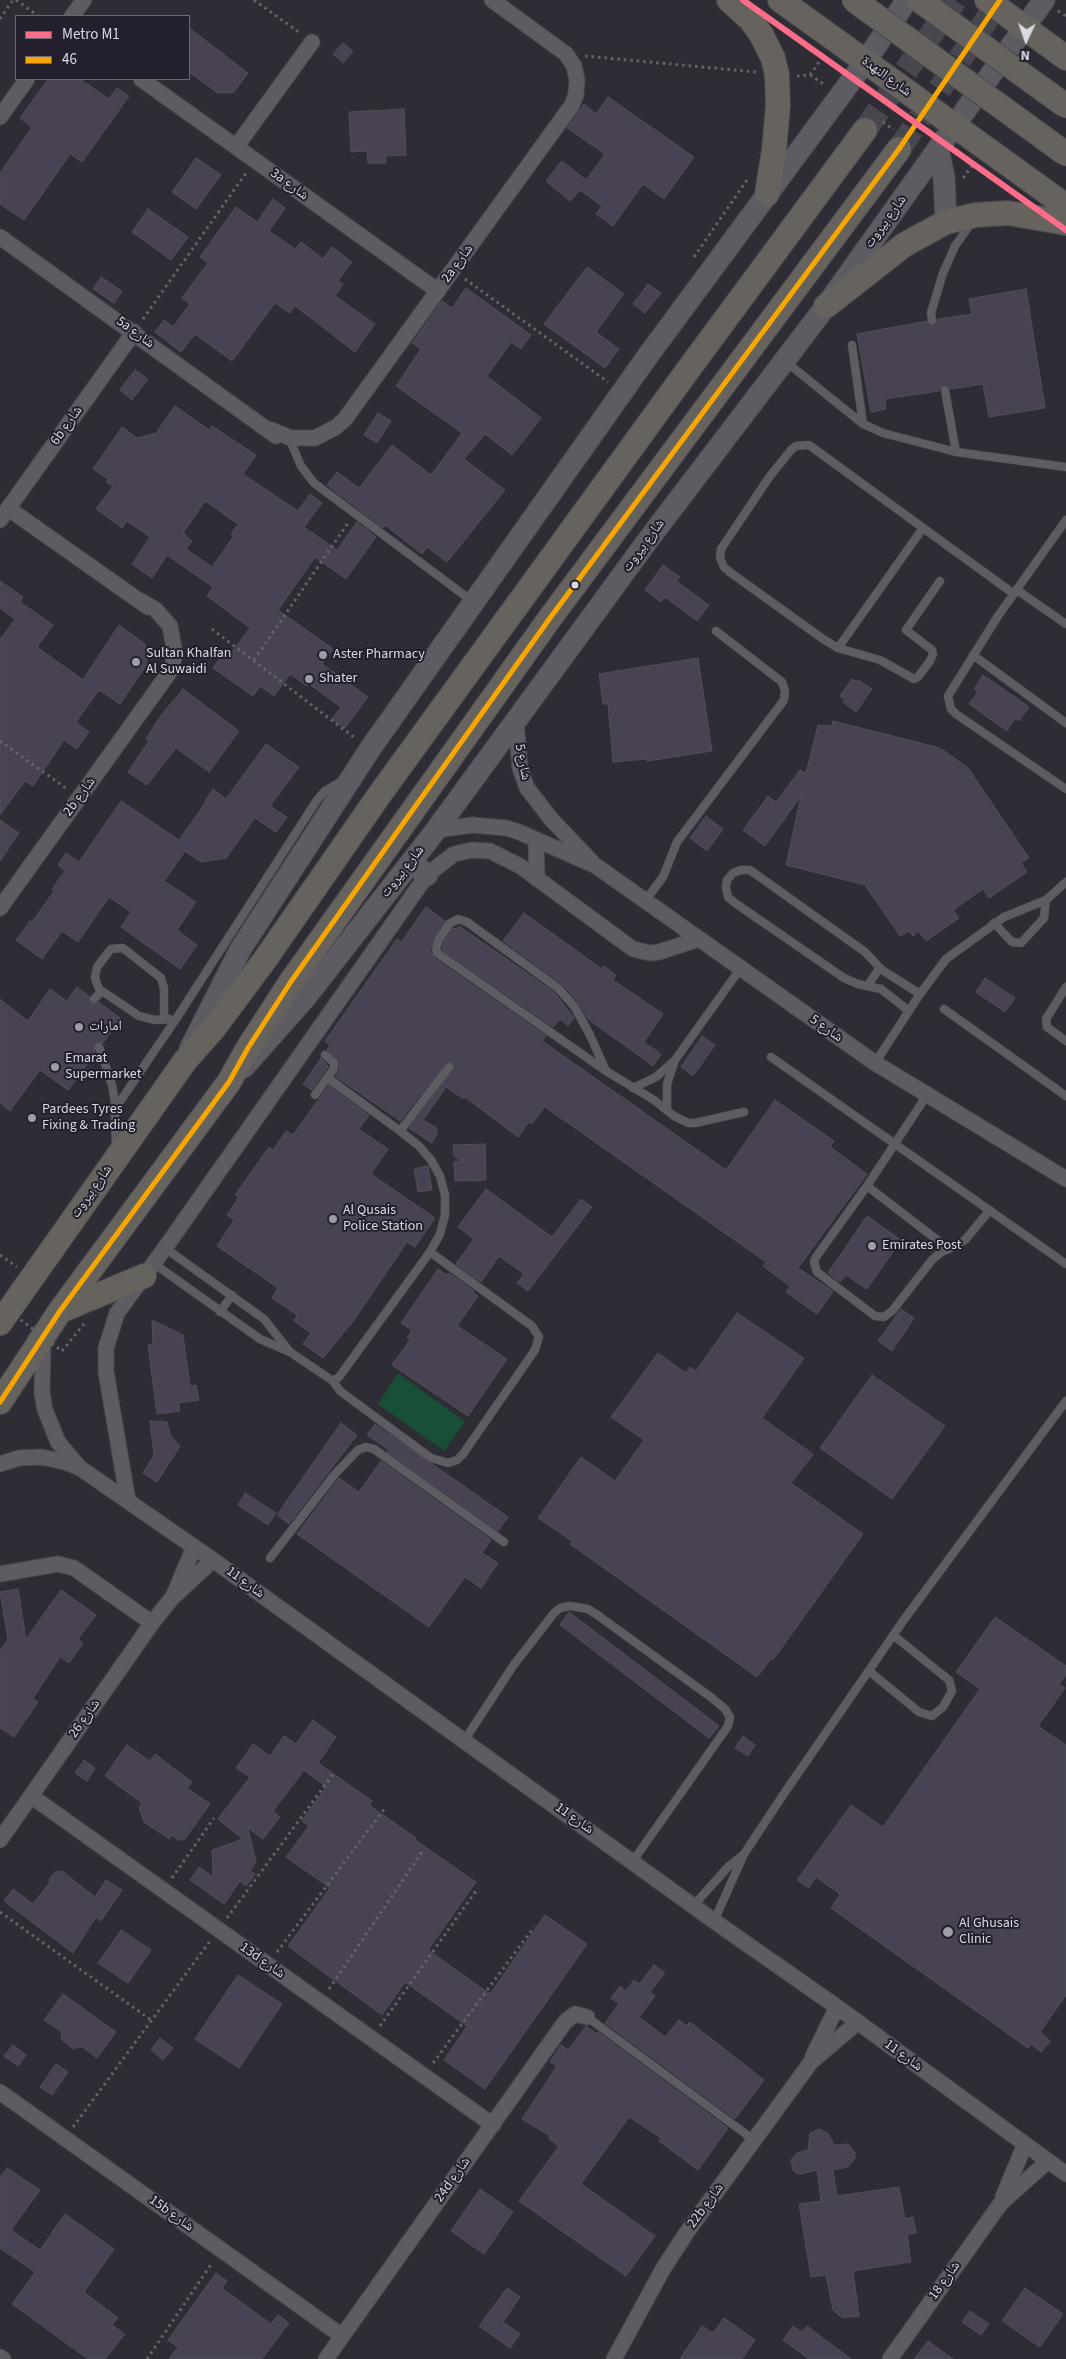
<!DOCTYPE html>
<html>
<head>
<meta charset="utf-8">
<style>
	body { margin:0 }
	#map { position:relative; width:1066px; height:2359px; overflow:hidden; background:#2e2c34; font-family:"Source Sans 3",sans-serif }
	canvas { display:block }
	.legend { position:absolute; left:15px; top:15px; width:175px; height:65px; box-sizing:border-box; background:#231f2c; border:1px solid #6c6974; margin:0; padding:6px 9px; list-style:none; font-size:15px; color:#dad8e1 }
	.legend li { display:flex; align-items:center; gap:10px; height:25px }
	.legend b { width:25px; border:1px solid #6c6974 }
	.north { position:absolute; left:1001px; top:15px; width:50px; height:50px; -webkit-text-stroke:4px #231f2c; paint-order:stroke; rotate:183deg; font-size:14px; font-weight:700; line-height:20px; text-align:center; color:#dad8e1 }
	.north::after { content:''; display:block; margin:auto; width:18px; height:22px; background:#dad8e1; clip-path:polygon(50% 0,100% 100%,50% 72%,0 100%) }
</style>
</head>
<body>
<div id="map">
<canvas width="1066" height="2359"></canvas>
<ul class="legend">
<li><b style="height:6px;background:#fb6d88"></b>Metro M1</li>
<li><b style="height:6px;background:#f7a600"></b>46</li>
</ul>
<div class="north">N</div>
</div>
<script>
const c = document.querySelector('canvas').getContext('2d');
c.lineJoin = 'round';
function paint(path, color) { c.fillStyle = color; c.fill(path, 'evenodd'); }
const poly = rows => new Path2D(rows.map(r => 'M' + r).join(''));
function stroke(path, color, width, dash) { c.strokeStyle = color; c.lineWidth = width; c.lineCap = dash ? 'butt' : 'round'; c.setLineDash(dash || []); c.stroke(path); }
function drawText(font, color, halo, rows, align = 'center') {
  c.font = font + ' "Source Sans 3","Noto Naskh Arabic",sans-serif'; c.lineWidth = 4; c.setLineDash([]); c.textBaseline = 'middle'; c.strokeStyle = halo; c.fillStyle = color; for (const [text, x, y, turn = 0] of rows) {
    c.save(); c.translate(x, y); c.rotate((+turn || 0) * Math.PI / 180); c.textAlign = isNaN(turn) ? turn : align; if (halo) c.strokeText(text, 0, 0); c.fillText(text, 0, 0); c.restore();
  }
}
const green = poly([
	[398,1373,465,1422,444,1451,378,1404]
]);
const building = poly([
	[189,28,248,73,234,92,218,93,189,72,189,28],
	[343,43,353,51,343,63,333,54,343,43],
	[48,79,80,79,109,99,117,88,129,96,82,162,70,154,24,220,0,204,0,173,32,127,20,118,48,79],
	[608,97,694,157,664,199,643,184,613,226,596,214,602,206,580,190,570,201,546,181,562,161,586,180,605,154,567,128,584,104,596,114,608,97],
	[404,109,406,155,385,156,386,163,368,163,367,151,351,152,349,112,404,109],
	[196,158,221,175,196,209,172,192,196,158],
	[273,199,285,208,269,231,295,249,301,242,323,259,332,247,352,262,338,281,343,284,335,296,375,324,355,352,295,306,290,313,275,303,232,361,195,334,181,352,155,332,164,320,173,327,190,304,182,298,208,263,200,257,236,207,257,222,273,199],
	[148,209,188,237,171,260,132,232,148,209],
	[587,267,624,294,596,332,619,349,605,368,544,324,587,267],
	[101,277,122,291,114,303,93,289,101,277],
	[648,284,661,293,645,313,633,304,648,284],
	[466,288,531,335,521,349,511,342,487,376,541,418,512,455,485,434,464,459,505,490,447,562,427,547,422,554,385,525,383,528,327,485,337,472,359,488,392,445,431,475,462,433,396,386,421,349,412,343,442,301,452,308,466,288],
	[1026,289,1045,408,989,417,983,384,951,389,945,384,941,386,939,391,885,399,886,409,871,412,857,334,927,321,933,325,938,319,972,314,969,299,1026,289],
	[135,370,148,379,132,400,120,390,135,370],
	[175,406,209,430,212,426,256,455,243,474,265,489,298,511,310,494,322,503,304,527,337,550,357,522,376,537,346,579,315,557,278,610,333,649,322,664,368,697,345,728,332,719,341,707,309,684,307,686,290,674,274,696,260,686,253,696,213,668,227,648,232,652,250,628,207,596,213,587,167,555,152,578,132,564,150,537,127,521,122,528,96,509,113,486,106,482,108,479,93,469,122,427,137,438,156,433,175,406],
	[205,501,238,524,231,534,234,536,212,567,186,549,192,541,183,533,205,501],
	[378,413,391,421,377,443,364,435,378,413],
	[663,565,680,577,676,581,709,605,697,621,665,597,661,602,645,590,663,565],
	[0,581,23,597,20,602,53,625,37,647,83,680,119,625,145,644,147,664,120,704,99,690,76,722,89,732,77,749,64,740,33,786,25,781,0,815,0,640,15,619,0,608,0,581],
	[698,658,712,751,647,761,647,759,613,762,608,704,603,704,599,674,698,658],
	[983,675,1029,707,1019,721,1015,718,1007,731,969,704,978,692,974,689,983,675],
	[852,679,857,682,858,680,872,689,856,712,843,702,845,700,840,696,852,679],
	[183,689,239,731,209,772,176,748,147,785,128,772,149,741,146,739,162,714,183,689],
	[833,721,940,748,968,768,1029,858,1021,863,1027,872,989,898,983,889,953,910,959,918,926,941,918,931,913,936,909,931,900,936,865,885,786,865,801,796,765,846,743,830,768,796,776,802,800,770,806,773,818,725,832,726,833,721],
	[266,744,299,767,270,806,287,817,276,832,255,818,226,858,201,862,185,851,164,881,196,902,177,930,197,945,180,969,121,927,131,912,109,897,78,942,62,931,42,959,16,940,30,921,32,922,54,891,52,889,65,871,58,865,66,853,79,862,121,801,179,840,206,802,205,801,213,789,226,799,266,744],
	[706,816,723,829,707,851,690,838,706,816],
	[0,820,19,833,0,861,0,820],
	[426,907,445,921,433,940,430,950,434,958,546,1036,542,1041,726,1170,775,1100,834,1141,830,1147,867,1174,798,1268,833,1291,817,1314,786,1292,790,1286,763,1266,766,1262,545,1107,532,1124,529,1122,518,1137,465,1097,464,1099,446,1087,423,1120,437,1128,437,1134,432,1143,409,1128,453,1070,454,1065,452,1062,445,1064,400,1121,335,1076,340,1069,339,1061,327,1050,330,1045,325,1041,397,939,401,942,426,907],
	[524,913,602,969,604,966,616,975,613,980,663,1014,644,1042,661,1054,653,1066,588,1019,578,1002,562,984,503,941,524,913],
	[459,926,554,992,574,1018,568,1026,560,1019,553,1027,442,950,443,943,453,928,456,929,459,926],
	[985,978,1015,998,1005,1012,976,992,985,978],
	[77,987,89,996,90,1003,95,1004,99,1002,120,1018,103,1043,98,1042,94,1044,95,1053,68,1090,40,1070,10,1111,0,1103,0,999,28,1021,50,989,67,1001,77,987],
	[702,1036,715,1045,693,1076,681,1067,702,1036],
	[321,1058,328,1066,312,1090,303,1084,321,1058],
	[329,1085,369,1115,359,1129,388,1149,371,1174,435,1218,415,1247,407,1242,354,1320,323,1358,303,1344,311,1333,294,1321,297,1315,272,1298,278,1288,217,1246,234,1220,227,1215,239,1197,235,1195,269,1147,273,1150,286,1131,293,1135,329,1085],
	[485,1144,486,1180,455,1181,454,1162,461,1161,454,1156,453,1145,485,1144],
	[428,1166,432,1190,418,1192,414,1169,428,1166],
	[486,1189,552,1237,581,1199,592,1207,528,1291,517,1283,524,1274,499,1256,481,1282,456,1264,474,1239,458,1227,486,1189],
	[867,1216,901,1240,867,1289,846,1275,840,1282,828,1273,867,1216],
	[438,1269,447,1275,449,1273,474,1291,473,1293,478,1296,457,1326,507,1359,468,1416,392,1365,410,1340,407,1338,412,1330,401,1323,438,1269],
	[901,1309,914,1318,892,1351,878,1341,901,1309],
	[737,1313,804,1358,762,1418,813,1454,791,1483,863,1534,773,1660,771,1659,757,1677,570,1544,572,1541,538,1518,581,1457,615,1481,644,1440,611,1417,658,1353,686,1373,690,1367,696,1371,737,1313],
	[152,1320,183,1335,190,1386,196,1385,199,1400,179,1403,180,1411,157,1414,148,1345,153,1344,152,1320],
	[872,1375,945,1426,892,1499,820,1448,872,1375],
	[150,1421,167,1422,171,1436,180,1446,157,1482,143,1473,154,1455,150,1421],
	[341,1423,357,1435,289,1524,277,1515,341,1423],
	[375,1424,508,1517,498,1531,387,1452,389,1450,367,1435,375,1424],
	[381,1461,491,1540,482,1553,498,1563,481,1588,465,1577,429,1627,297,1534,339,1478,359,1492,381,1461],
	[245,1493,276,1513,268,1525,238,1505,245,1493],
	[18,1589,26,1639,61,1590,96,1615,78,1639,83,1643,69,1663,60,1657,33,1698,38,1702,14,1737,0,1728,0,1651,8,1639,0,1592,18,1589],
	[569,1612,719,1726,709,1738,560,1625,569,1612],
	[995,1617,1066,1666,1066,1675,1059,1684,1065,1688,1038,1726,1066,1745,1066,1995,1040,2032,1050,2041,1041,2052,1031,2044,1028,2048,831,1908,840,1894,816,1877,809,1888,797,1880,851,1805,883,1827,980,1689,956,1672,995,1617],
	[313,1720,336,1737,318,1763,372,1801,369,1805,416,1838,415,1840,476,1882,428,1950,490,1994,545,1915,587,1944,485,2089,444,2060,467,2026,405,1982,382,2015,288,1946,330,1888,286,1857,309,1826,302,1821,326,1787,304,1770,273,1811,280,1817,263,1839,248,1828,256,1862,250,1871,255,1874,246,1886,240,1881,224,1904,190,1880,199,1867,213,1877,212,1850,243,1839,218,1819,250,1777,236,1768,253,1744,270,1756,284,1736,296,1744,313,1720],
	[743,1736,755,1745,748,1756,735,1748,743,1736],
	[127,1745,150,1761,155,1754,192,1782,187,1788,210,1804,184,1840,178,1840,172,1835,169,1839,144,1822,139,1808,142,1803,105,1776,127,1745],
	[84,1760,95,1768,87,1781,75,1773,84,1760],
	[62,1871,95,1897,106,1880,122,1890,101,1921,96,1917,73,1953,4,1901,13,1889,33,1904,50,1882,49,1880,55,1872,62,1871],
	[121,1930,151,1950,128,1983,98,1963,121,1930],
	[654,1965,665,1973,650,1992,655,1996,639,2017,665,2037,679,2020,687,2026,690,2022,764,2080,735,2119,605,2023,619,2004,611,1998,620,1986,626,1991,634,1980,639,1984,654,1965],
	[238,1975,282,2004,239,2068,195,2039,238,1975],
	[63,1994,116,2032,97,2058,81,2046,74,2049,61,2039,62,2032,44,2020,63,1994],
	[586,2026,597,2034,598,2032,728,2128,698,2170,659,2141,661,2138,629,2117,581,2184,655,2236,626,2276,519,2201,559,2146,549,2139,550,2136,522,2119,557,2066,550,2062,561,2045,568,2050,586,2026],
	[160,2038,173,2048,163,2060,151,2050,160,2038],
	[13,2045,26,2055,18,2066,4,2056,13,2045],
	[56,2064,68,2072,52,2095,40,2087,56,2064],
	[819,2129,828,2133,834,2145,848,2144,855,2152,855,2158,848,2167,833,2170,837,2196,899,2187,905,2219,913,2217,916,2233,907,2234,911,2262,853,2271,859,2316,843,2318,833,2310,826,2275,811,2277,799,2204,821,2201,817,2170,801,2174,796,2173,793,2170,791,2160,797,2153,808,2150,810,2133,819,2129],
	[7,2168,40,2190,11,2230,40,2250,65,2214,114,2249,84,2292,118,2318,112,2325,125,2334,105,2359,88,2359,12,2304,35,2272,0,2248,0,2177,7,2168],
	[480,2189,513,2212,484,2254,451,2231,480,2189],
	[216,2273,227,2281,222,2288,271,2324,278,2315,289,2323,262,2359,169,2359,178,2347,168,2340,216,2273],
	[507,2288,520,2297,503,2322,520,2334,510,2348,479,2326,507,2288],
	[1025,2288,1063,2314,1040,2347,1002,2321,1025,2288],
	[970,2311,989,2324,981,2335,962,2322,970,2311],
	[724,2318,755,2340,742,2359,680,2359,702,2326,713,2333,724,2318],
	[793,2326,802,2332,807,2326,851,2359,809,2359,783,2340,793,2326],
	[928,2341,953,2359,914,2359,928,2341]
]);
const primaryTunnel = poly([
	[865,130,955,0],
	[899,149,1000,0]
]);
const path = poly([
	[16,0,38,16],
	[254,0,300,33],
	[1058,11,1066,16],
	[0,19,13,0],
	[585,56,756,72],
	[810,75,824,55],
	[797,76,810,75,825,85],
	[883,122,894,130],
	[963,178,974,163],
	[694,257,747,180],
	[465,279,608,382],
	[143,319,246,173],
	[212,629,355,738],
	[254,660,348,523],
	[0,741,67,789],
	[0,1255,17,1267],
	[62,1351,84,1324],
	[172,1878,214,1818],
	[0,1912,151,2020],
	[227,1918,334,1773],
	[277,1952,385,1808],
	[329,1989,424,1849],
	[380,2026,478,1888],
	[433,2063,534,1927],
	[73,2127,210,1941],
	[147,2359,212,2263]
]);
const service = poly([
	[932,320,931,313,943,273,955,246,972,222],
	[852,345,863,424],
	[785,361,863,424,883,433,956,452,1066,467],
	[945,390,956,452],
	[292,445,301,466,314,483,472,601],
	[1066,520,998,616,948,696,951,709,956,714,1066,789],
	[940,581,906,630,932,650,933,654,930,661,918,677,914,679,880,660,838,648,823,639,731,573,724,567,720,558,721,549,770,476,791,450,796,446,809,445,1014,594],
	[1017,590,1066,624],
	[838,648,923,528],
	[973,655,1066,723],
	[645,901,663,877,677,842,784,700,785,691,782,682,716,631],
	[994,923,1012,942,1021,943,1044,918,1046,900],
	[868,985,879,969],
	[1066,987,1046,1019,1047,1027,1066,1041],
	[100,992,95,978,97,967,111,949,123,948,161,978,164,988,164,1020],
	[94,999,102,991,139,1016,155,1020,169,1019],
	[944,1009,1066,1096],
	[909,1011,881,989,858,984,844,978,735,903,728,897,726,888,727,880,733,873,741,870,750,870,865,952,882,970,920,994],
	[99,1047,112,1085,116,1108],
	[771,1057,1066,1264],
	[875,1063,920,994,946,959,1004,917,1046,900,1066,882],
	[606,1071,437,953,436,949,438,941,449,924,458,919,467,922,558,988,574,1006,590,1035,606,1071,654,1100,674,1116,688,1123,695,1123,744,1112],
	[328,1078,400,1131,419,1146,431,1160,440,1176,445,1195,445,1215,440,1234,430,1252,339,1377,333,1381],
	[633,1088,656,1077,672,1063],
	[315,1095,334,1068,334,1063,325,1055],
	[927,1095,867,1186,816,1257,814,1262,817,1272,875,1316,884,1317,892,1311,932,1260,940,1253,965,1240,990,1210],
	[667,1110,667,1084,675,1060,740,969],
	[400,1131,449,1067],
	[116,1147,115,1115,119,1103,176,1019,317,800,325,791,342,781],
	[867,1186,949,1249],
	[165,1248,264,1319,290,1352],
	[153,1263,260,1339,290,1352,333,1381,340,1391,431,1458,448,1463,457,1460,463,1454,535,1350,539,1337,532,1326,430,1252],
	[220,1312,232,1295],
	[270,1558,335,1474,358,1450,366,1447,374,1449,504,1542],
	[869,1671,919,1712,932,1716,943,1707,952,1691,949,1680,893,1635],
	[464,1741,513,1666,554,1613,560,1608,570,1606,588,1609,596,1614,712,1698,725,1709,730,1717,728,1726,633,1861],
	[693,1906,728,1867,744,1854],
	[714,1921,744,1854,783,1795,903,1621,1066,1401],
	[587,2017,754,2140]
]);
const minor = poly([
	[72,16,84,0],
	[141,79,438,291],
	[0,117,27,79],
	[236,147,312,42],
	[0,237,276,436],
	[269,429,291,438,315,438,336,427,345,419,572,105,576,94,577,80,574,66,566,54,492,0],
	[9,509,148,607],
	[0,520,134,332],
	[516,722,520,768,527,788,551,819,593,863],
	[436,830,473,825,506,828,519,832,596,866,875,1063,1066,1179],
	[536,840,537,879],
	[0,908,171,670,175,654,170,626,156,610,141,601],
	[43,1338,42,1393,45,1410,58,1442,79,1467],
	[0,1464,19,1458,41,1457,65,1462,80,1468,213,1560,714,1921,837,2007,1066,2174],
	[128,1501,106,1372,106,1348,117,1313,165,1248,427,875,454,854,472,850,490,851,520,866,633,949,650,953,659,952,699,939],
	[0,1574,58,1564,74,1568,152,1623],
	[173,1597,194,1547],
	[31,1796,493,2125],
	[0,1840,152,1623,172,1598,213,1560],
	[813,2056,837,2007],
	[0,2092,342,2336],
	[1003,2197,1025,2144],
	[0,2357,3,2359],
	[326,2359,565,2022,575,2014,587,2017],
	[614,2359,663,2269,687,2232,811,2062,858,2022],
	[890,2359,1001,2203,1048,2161]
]);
const secondary = poly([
	[938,149,944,177,946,222],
	[411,862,427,875],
	[190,1049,240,950,370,749,647,357,865,62,907,0],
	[244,1067,306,997,436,830,648,540,826,306,1044,0]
]);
const primary = poly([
	[729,0,750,19,761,34,773,58,777,75,778,105,774,150,767,194],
	[780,0,1066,206],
	[987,0,1066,58],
	[826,306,904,245,946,222,976,215,1008,213,1066,223],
	[60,1311,144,1276],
	[0,1323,185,1061,214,1028,264,961,380,794,685,374,865,130],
	[0,1402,60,1311,229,1082,248,1048,290,983,550,618,899,149]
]);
const pathBridge = poly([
	[0,1304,62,1351]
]);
const primaryBridge = poly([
	[854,0,1066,154],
	[919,0,1066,106]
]);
const bus1 = poly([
	[0,1402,60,1311,229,1082,248,1048,290,983,407,818,550,618,899,149,1000,0]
]);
const metro1 = poly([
	[743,0,1066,230]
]);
const markers = [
	[575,585,4.5,"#dad8e1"],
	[323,655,5,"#9e9ca4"],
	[136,662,5,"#9e9ca4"],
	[309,679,5,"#9e9ca4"],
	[79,1027,5,"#9e9ca4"],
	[55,1067,5,"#9e9ca4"],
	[32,1118,5,"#9e9ca4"],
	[333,1219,5,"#9e9ca4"],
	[872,1246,5,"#9e9ca4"],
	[948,1932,6,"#9e9ca4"]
];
const streetNames = [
	["شارع النهدة",886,77,36],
	["3a شارع",289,185,36],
	["شارع بيروت",886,222,-54],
	["2a شارع",458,264,-54],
	["5a شارع",135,333,36],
	["6b شارع",67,426,-55],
	["شارع بيروت",644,546,-54],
	["شارع 5",522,762,79],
	["2b شارع",80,797,-54],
	["شارع بيروت",403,872,-52],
	["شارع 5",826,1029,35],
	["شارع بيروت",92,1192,-55],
	["شارع 11",245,1583,36],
	["شارع 26",85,1719,-55],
	["شارع 11",574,1819,35],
	["13d شارع",262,1961,35],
	["شارع 11",903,2056,36],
	["24d شارع",453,2180,-55],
	["22b شارع",706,2206,-54],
	["15b شارع",171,2214,36],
	["شارع 18",945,2281,-55]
];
const poiNames = [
	["Sultan Khalfan",146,654],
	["Al Suwaidi",146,670],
	["Aster Pharmacy",333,655],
	["Shater",319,679],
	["امارات",89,1027],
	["Emarat",65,1059],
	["Supermarket",65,1075],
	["Pardees Tyres",42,1110],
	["Fixing & Trading",42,1126],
	["Al Qusais",343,1211],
	["Police Station",343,1227],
	["Emirates Post",882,1246],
	["Al Ghusais",959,1924],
	["Clinic",959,1940]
];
paint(green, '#174f37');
paint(building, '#484252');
stroke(building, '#514f56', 1);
stroke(primaryTunnel, '#48464e', 24, [24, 12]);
stroke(service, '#4a484f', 9);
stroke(minor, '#4a484f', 17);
stroke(secondary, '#4a484f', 23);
stroke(primary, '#4a484f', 26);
stroke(path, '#656469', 3, [2.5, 4]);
stroke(service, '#5e5c62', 8);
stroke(minor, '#5e5c62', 15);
stroke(secondary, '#5e5c62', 21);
stroke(primary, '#66625e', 24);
stroke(primaryBridge, '#4a484f', 26, []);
stroke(pathBridge, '#656469', 3, [2.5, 4]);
stroke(primaryBridge, '#66625e', 24);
stroke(bus1, '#f7a600', 5);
stroke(metro1, '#fb6d88', 6);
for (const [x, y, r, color] of markers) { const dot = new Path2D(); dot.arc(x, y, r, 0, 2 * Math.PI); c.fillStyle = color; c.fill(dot); stroke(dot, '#231f2c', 2); }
drawText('14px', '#dad8e1', '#231f2c', streetNames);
drawText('14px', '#dad8e1', '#231f2c', poiNames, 'left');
</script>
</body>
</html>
